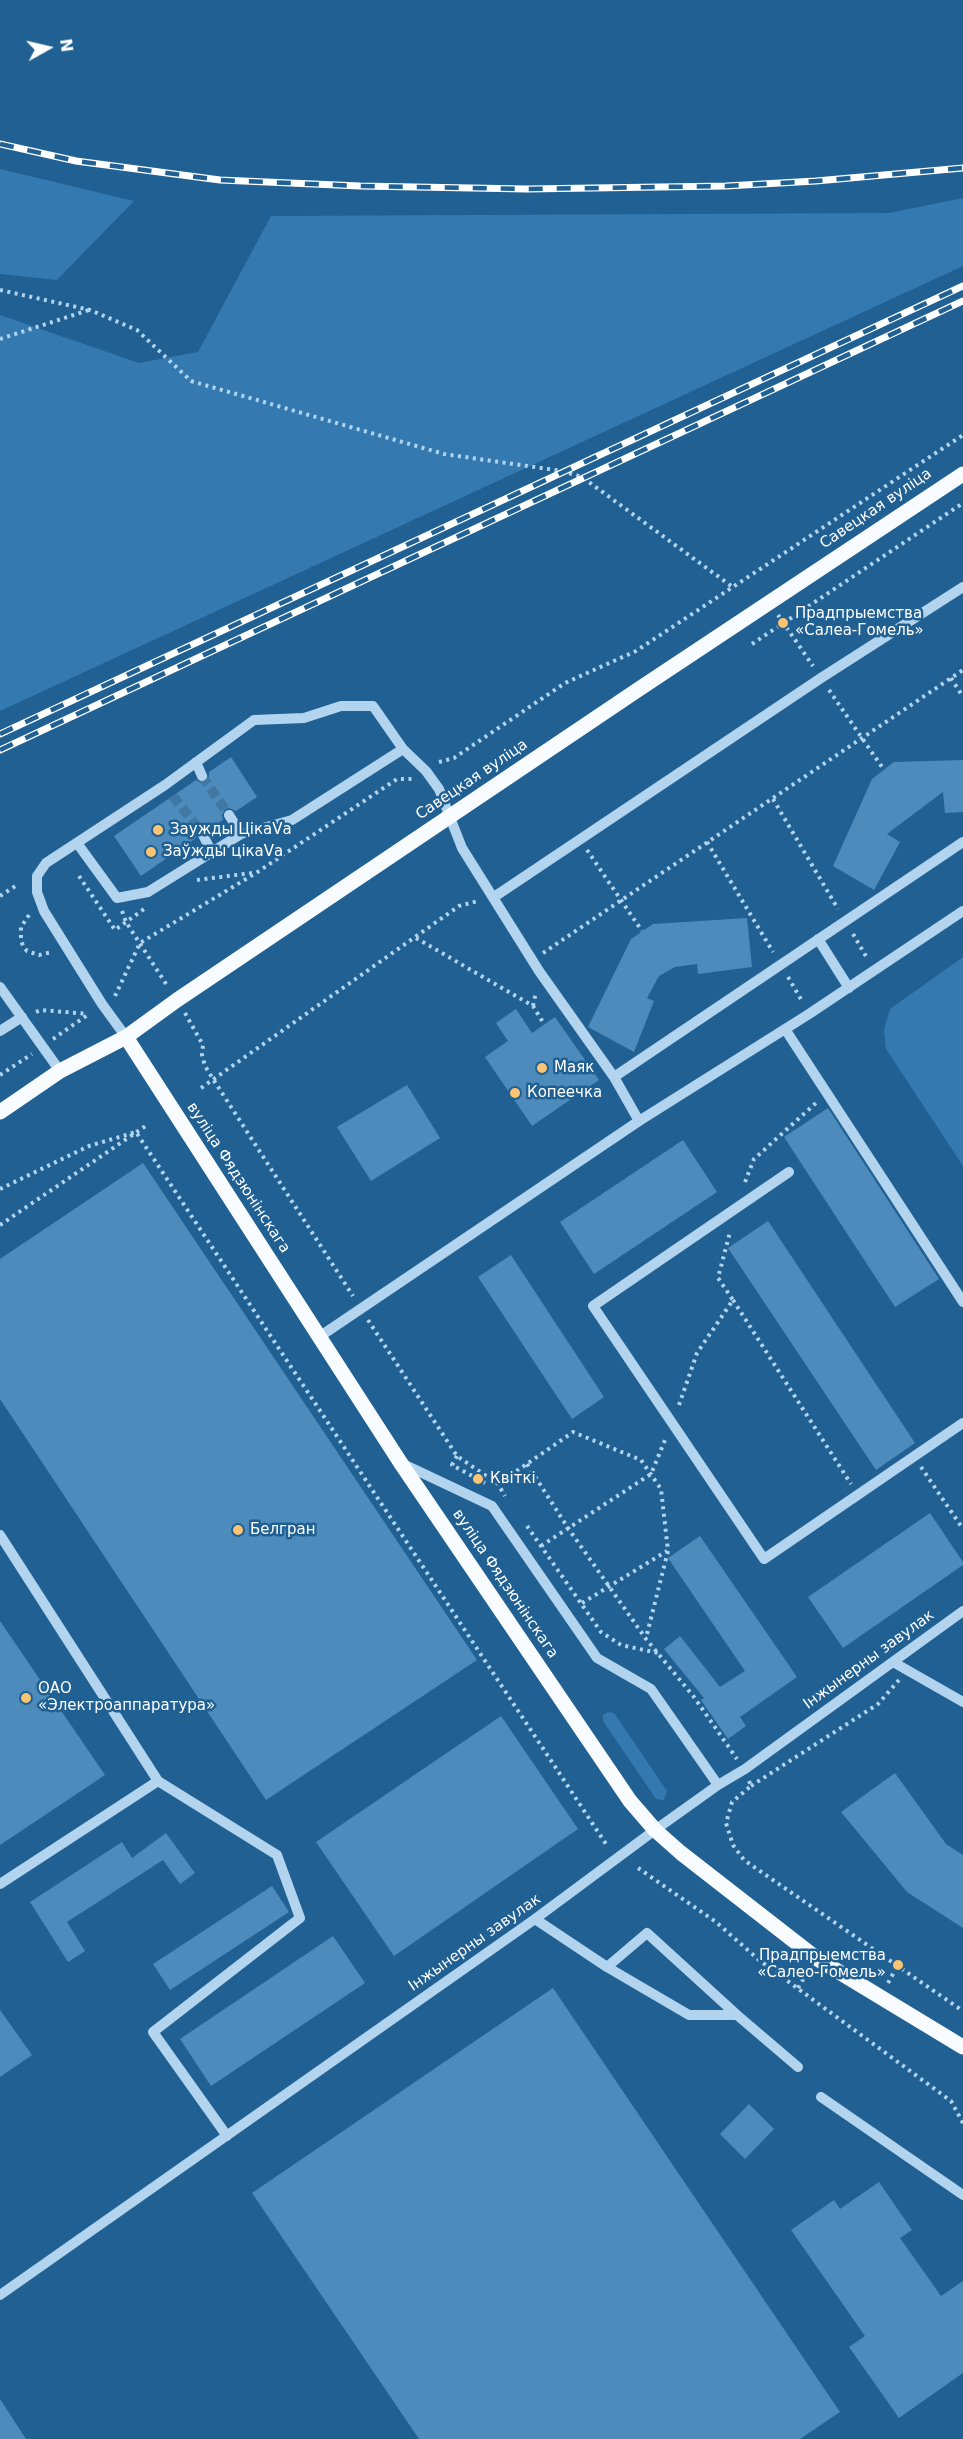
<!DOCTYPE html>
<html>
<head>
<meta charset="utf-8">
<style>
	body { margin:0 }
	#map { position:relative; width:963px; height:2439px; overflow:hidden; background:#206093; font-family:"DejaVu Sans",sans-serif }
	canvas { display:block }
	.north { position:absolute; left:18px; top:18px; width:60px; height:60px; -webkit-text-stroke:4px #206093; paint-order:stroke; rotate:82deg; font-size:16px; font-weight:700; line-height:24px; text-align:center; color:#fff }
	.north::after { content:''; display:block; margin:auto; width:21px; height:27px; background:#fff; clip-path:polygon(50% 0,100% 100%,50% 72%,0 100%) }
</style>
</head>
<body>
<div id="map">
<canvas width="963" height="2439"></canvas>
<div class="north">N</div>
</div>
<script>
const c = document.querySelector('canvas').getContext('2d');
c.lineJoin = 'round';
function paint(path, color) { c.fillStyle = color; c.fill(path, 'evenodd'); }
const poly = rows => new Path2D(rows.map(r => 'M' + r).join(''));
function stroke(path, color, width, dash) { c.strokeStyle = color; c.lineWidth = width; c.lineCap = dash ? 'butt' : 'round'; c.setLineDash(dash || []); c.stroke(path); }
function drawText(font, color, halo, rows, align = 'center') {
  c.font = font + ' "DejaVu Sans",sans-serif'; c.lineWidth = 5; c.setLineDash([]); c.textBaseline = 'middle'; c.strokeStyle = halo; c.fillStyle = color; for (const [text, x, y, turn = 0] of rows) {
    c.save(); c.translate(x, y); c.rotate((+turn || 0) * Math.PI / 180); c.textAlign = isNaN(turn) ? turn : align; if (halo) c.strokeText(text, 0, 0); c.fillText(text, 0, 0); c.restore();
  }
}
const green = poly([
	[0,169,134,201,57,280,0,274],
	[963,198,963,266,0,711,0,315,139,363,198,352,271,216,889,213],
	[963,957,963,1166,886,1049,884,1030,890,1009],
	[608,1712,614,1713,667,1791,664,1800,656,1799,603,1721,603,1715]
]);
const building = poly([
	[231,757,257,797,236,811,229,808,225,809,222,815,223,820,208,829,203,826,198,827,195,832,196,838,141,876,114,836,196,780,201,783,205,783,209,777,209,772],
	[963,760,963,812,945,813,943,792,887,834,900,842,874,890,833,866,872,779,894,762],
	[747,918,752,967,698,974,697,964,675,967,659,976,647,998,654,1001,634,1052,588,1027,631,939,653,924],
	[516,1009,532,1033,555,1017,599,1080,532,1126,485,1057,508,1041,496,1023],
	[407,1085,440,1138,371,1181,337,1127],
	[828,1108,939,1279,895,1307,784,1137],
	[683,1140,717,1192,594,1274,560,1222],
	[143,1163,477,1660,266,1800,0,1399,0,1259],
	[768,1221,915,1443,876,1470,728,1248],
	[511,1255,604,1397,572,1419,478,1277],
	[930,1513,963,1562,963,1565,843,1648,808,1597],
	[700,1536,797,1677,740,1717,746,1726,728,1739,701,1700,704,1698,664,1649,680,1636,720,1687,745,1671,668,1558],
	[0,1621,105,1775,0,1845],
	[501,1716,578,1829,394,1956,316,1842],
	[895,1773,946,1844,963,1855,963,1928,907,1892,841,1812],
	[166,1833,195,1873,180,1884,163,1860,67,1922,85,1951,68,1962,30,1902,122,1842,132,1858],
	[272,1886,289,1912,170,1990,153,1964],
	[333,1936,365,1983,211,2086,180,2039],
	[553,1988,840,2412,800,2439,419,2439,252,2193],
	[0,2010,32,2055,0,2077],
	[749,2104,774,2129,745,2159,720,2134],
	[879,2182,912,2230,900,2238,941,2296,963,2281,963,2373,899,2418,849,2347,865,2336,791,2230,834,2200,840,2209],
	[0,2399,26,2439,0,2439]
]);
const minorTunnel = poly([
	[202,776,229,815],
	[173,796,202,833]
]);
const path = poly([
	[0,290,90,310,137,330,191,381,444,454,562,471,582,477,734,588],
	[0,339,89,310],
	[778,615,813,666],
	[752,644,963,503],
	[951,678,963,697],
	[829,690,884,770],
	[439,762,454,758,565,683,636,651,963,435],
	[773,799,838,909],
	[707,842,773,952],
	[587,850,642,931],
	[79,876,115,930,144,909],
	[197,880,252,873],
	[0,896,17,885],
	[122,911,126,922,168,987],
	[29,915,21,927,21,940,23,946,27,951,39,955,52,952],
	[853,934,867,958],
	[416,938,533,1006,544,1024],
	[543,953,963,670],
	[788,977,802,1001],
	[115,996,140,943,256,873,397,779,414,779],
	[533,1006,536,992],
	[36,1012,41,1010,88,1014],
	[185,1013,203,1045,202,1055,205,1066,213,1079,353,1296],
	[53,1039,89,1014],
	[0,1075,32,1054],
	[201,1088,459,906,478,901],
	[745,1182,754,1159,817,1102],
	[0,1189,89,1146,136,1132,608,1847],
	[0,1225,147,1125],
	[733,1300,851,1484],
	[368,1320,457,1456,498,1484,505,1496],
	[679,1405,697,1353,733,1300,718,1278,730,1232],
	[457,1456,452,1465,487,1484],
	[527,1464,568,1528,646,1639,694,1697,737,1759],
	[921,1467,963,1529],
	[498,1484,573,1432,641,1460,661,1489,668,1551,646,1638],
	[527,1526,601,1632,621,1645,658,1653],
	[541,1546,651,1474,665,1440],
	[582,1603,667,1551],
	[749,1781,751,1786,732,1802,726,1823,733,1845,744,1860,963,2011],
	[751,1786,878,1704,899,1680],
	[638,1868,716,1922,759,1960,951,2101,963,2123],
	[888,1983,898,1965],
	[798,1988,808,1971]
]);
const minor = poly([
	[196,762,202,776],
	[229,815,241,834],
	[202,833,212,853],
	[77,843,117,898,148,892,241,834,292,820,403,749],
	[494,897,821,678,963,587],
	[818,939,849,988],
	[0,987,60,1071],
	[785,1029,963,1302],
	[0,1031,22,1017],
	[126,1037,102,1004,44,911,37,892,37,876,46,863,165,785,254,720,304,718,341,706,373,706,403,749,426,771,439,789,462,848,539,971,614,1077,639,1121],
	[614,1077,963,842],
	[789,1172,593,1306,764,1559,963,1423],
	[319,1337,639,1121,809,1014,963,911],
	[401,1463,492,1506,597,1658,651,1689,718,1785],
	[0,1535,158,1781,277,1855,300,1918,153,2032,227,2136],
	[893,1662,963,1702],
	[0,1884,158,1781],
	[535,1919,607,1967,689,2015,737,2015,798,2067],
	[607,1967,647,1933,737,2015],
	[821,2097,963,2195],
	[0,2295,535,1919,655,1830,718,1785,745,1769,963,1611]
]);
const major = poly([
	[126,1037,400,1462,630,1801,655,1830,681,1853,816,1958,963,2047],
	[0,1112,60,1071,126,1037,177,1000,642,687,963,474]
]);
const rail = poly([
	[0,144,76,161,220,180,360,186,527,189,726,186,816,181,963,168],
	[0,734,963,286],
	[0,750,963,301]
]);
const markers = [
	[783,623,6,"#fbc473"],
	[158,830,6,"#fbc473"],
	[151,852,6,"#fbc473"],
	[542,1068,6,"#fbc473"],
	[515,1093,6,"#fbc473"],
	[478,1479,6,"#fbc473"],
	[238,1530,6,"#fbc473"],
	[26,1698,6,"#fbc473"],
	[898,1965,6,"#fbc473"]
];
const streetNames = [
	["Савецкая вуліца",876,509,-34],
	["Савецкая вуліца",472,780,-34],
	["вуліца Фядзюнінскага",238,1178,57],
	["вуліца Фядзюнінскага",505,1584,56],
	["Інжынерны завулак",869,1660,-36],
	["Інжынерны завулак",475,1943,-35]
];
const poiNames = [
	["Прадпрыемства",795,614],
	["«Салеа-Гомель»",795,631],
	["Заужды ЦікаVа",170,830],
	["Заўжды цікаVа",163,852],
	["Маяк",554,1068],
	["Копеечка",527,1093],
	["Квіткі",490,1479],
	["Белгран",250,1530],
	["ОАО",38,1689],
	["«Электроаппаратура»",38,1706],
	["Прадпрыемства",886,1956,"right"],
	["«Салео-Гомель»",886,1973,"right"]
];
paint(green, '#347ab1');
paint(building, '#4d8bbc');
stroke(minorTunnel, '#4178a3', 10, [10, 5]);
stroke(path, '#b2d4ee', 4, [3, 4.5]);
stroke(minor, '#b2d4ee', 10);
stroke(major, '#f9fcff', 15);
stroke(rail, '#fff', 7);
stroke(rail, '#206093', 4.5, [14]);
for (const [x, y, r, color] of markers) { const dot = new Path2D(); dot.arc(x, y, r, 0, 2 * Math.PI); c.fillStyle = color; c.fill(dot); stroke(dot, '#206093', 2); }
drawText('15px', '#fff', '#206093', streetNames);
drawText('15px', '#fff', '#206093', poiNames, 'left');
</script>
</body>
</html>
